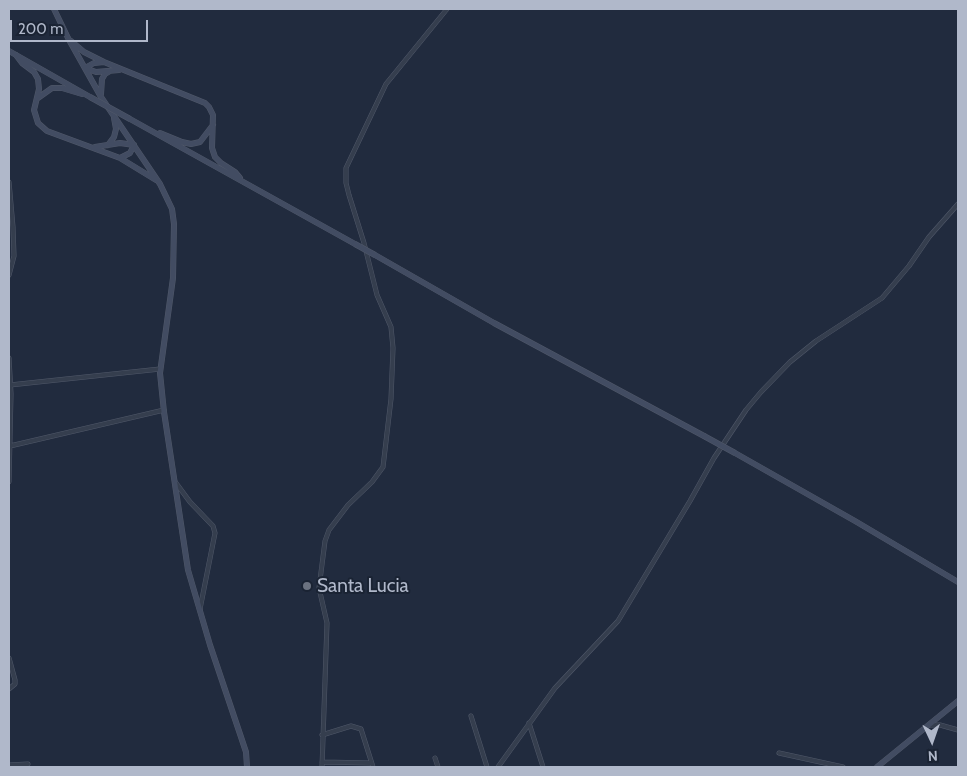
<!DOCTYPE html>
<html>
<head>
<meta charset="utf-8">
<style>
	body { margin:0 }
	#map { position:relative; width:967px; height:776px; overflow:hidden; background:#212b3e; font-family:Cabin,sans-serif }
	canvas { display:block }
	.frame { position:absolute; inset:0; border:10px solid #b0b8ca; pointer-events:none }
	.north { position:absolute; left:907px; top:716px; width:50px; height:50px; -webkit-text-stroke:4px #1a2333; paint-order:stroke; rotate:177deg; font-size:14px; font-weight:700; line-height:20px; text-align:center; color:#b0b8ca }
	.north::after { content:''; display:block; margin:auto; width:18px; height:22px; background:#b0b8ca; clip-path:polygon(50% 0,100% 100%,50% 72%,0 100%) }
	.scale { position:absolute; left:10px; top:20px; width:138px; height:22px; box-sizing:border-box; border:2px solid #b0b8ca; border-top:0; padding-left:6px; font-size:15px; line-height:18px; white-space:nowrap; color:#b0b8ca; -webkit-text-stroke:4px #1a2333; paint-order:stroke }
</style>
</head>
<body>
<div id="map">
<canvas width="967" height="776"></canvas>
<div class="frame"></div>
<div class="north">N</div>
<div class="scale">200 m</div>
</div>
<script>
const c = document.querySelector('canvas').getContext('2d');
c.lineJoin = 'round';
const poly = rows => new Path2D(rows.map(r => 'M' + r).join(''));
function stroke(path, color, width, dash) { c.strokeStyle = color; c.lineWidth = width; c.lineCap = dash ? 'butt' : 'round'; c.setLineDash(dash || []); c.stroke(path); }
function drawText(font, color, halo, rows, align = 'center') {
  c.font = font + ' Cabin,sans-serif'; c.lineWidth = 4; c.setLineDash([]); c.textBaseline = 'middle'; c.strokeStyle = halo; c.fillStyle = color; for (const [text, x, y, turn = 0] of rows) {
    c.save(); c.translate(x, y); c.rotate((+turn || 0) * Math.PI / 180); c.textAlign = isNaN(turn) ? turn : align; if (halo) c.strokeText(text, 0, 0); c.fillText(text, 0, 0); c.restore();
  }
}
const street = poly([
	[9,182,13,227,14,256,9,275],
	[9,358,11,394,9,482],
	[10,385,160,369],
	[10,446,164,410],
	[176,483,190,502,213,526,215,533,200,609],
	[9,658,15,680,15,684,9,689],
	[471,716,487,767],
	[529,723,543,767],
	[930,725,940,725,958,730],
	[322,735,351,726,361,729,373,767],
	[779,753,843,767],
	[435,758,438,767],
	[322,762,371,763],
	[9,765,28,764],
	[322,767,327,623,319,588,325,541,329,530,348,505,372,482,383,467,391,399,393,348,391,327,377,295,364,243,349,195,346,183,346,168,386,84,447,9],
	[498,767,555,688,618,621,690,501,714,458,746,410,761,392,790,362,816,341,882,298,909,266,929,237,958,204]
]);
const secondary = poly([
	[54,9,68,38,101,97,160,184,172,209,174,224,173,278,160,373,164,412,188,570,210,645,241,737,246,752,247,767],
	[71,41,84,52,104,62,205,103,209,107,213,115,212,148,215,157,221,163,235,172,240,178],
	[9,51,90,97],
	[16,55,22,63,34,72,38,79,39,89,34,110,38,123,47,131,120,158,156,180],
	[85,68,96,72,119,70],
	[85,68,94,63,104,62],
	[101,94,102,79,105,74,110,71],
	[38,98,52,88,62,88,82,94],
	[130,119,355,244],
	[160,133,182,142,191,144,200,142,213,125],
	[108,145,114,137,116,129,114,118],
	[95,147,120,143,134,145],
	[120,158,130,153,134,145],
	[375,255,494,323,704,436],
	[735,453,855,521,958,582],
	[877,767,958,701]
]);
const secondaryBridge = poly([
	[90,97,130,119],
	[355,244,375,255],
	[704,436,735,453]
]);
const markers = [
	[307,586,5,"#6b7280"]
];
const poiNames = [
	["Santa Lucia",317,586]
];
stroke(street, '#505869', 5);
stroke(secondary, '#505869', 6);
stroke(street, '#353e4e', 4);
stroke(secondary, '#424c62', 5);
stroke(secondaryBridge, '#505869', 6, []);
stroke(secondaryBridge, '#424c62', 5);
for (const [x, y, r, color] of markers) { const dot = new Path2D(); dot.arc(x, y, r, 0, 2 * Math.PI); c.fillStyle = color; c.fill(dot); stroke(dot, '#1a2333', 2); }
drawText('19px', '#b0b8ca', '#1a2333', poiNames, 'left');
</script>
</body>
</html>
